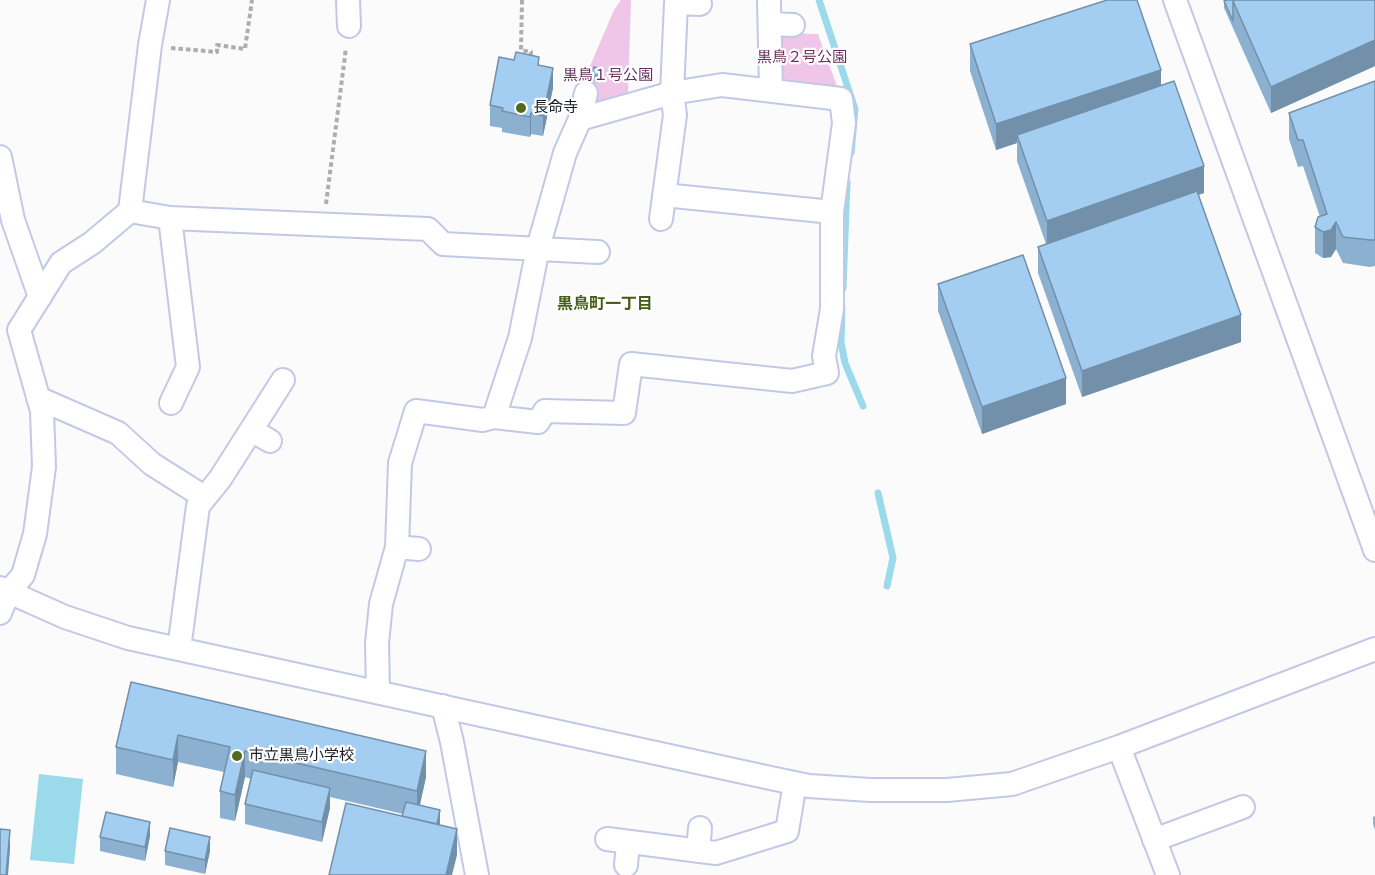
<!DOCTYPE html>
<html>
<head>
<meta charset="utf-8">
<style>
	body { margin:0 }
	canvas { display:block; background:#fbfbfb }
</style>
</head>
<body>
<canvas width="1375" height="875"></canvas>
<script>
const c = document.querySelector('canvas').getContext('2d');
c.lineJoin = 'round';
function paint(path, color) { c.fillStyle = color; c.fill(path, 'evenodd'); }
const poly = rows => new Path2D(rows.map(r => 'M' + r).join(''));
function stroke(path, color, width, dash) { c.strokeStyle = color; c.lineWidth = width; c.lineCap = dash ? 'butt' : 'round'; c.setLineDash(dash || []); c.stroke(path); }
function drawText(font, color, halo, rows, align = 'center') {
  c.font = font + ' "Nunito Sans","Noto Sans JP",sans-serif'; c.lineWidth = 4.5; c.setLineDash([]); c.textBaseline = 'middle'; c.strokeStyle = halo; c.fillStyle = color; for (const [text, x, y, turn = 0] of rows) {
    c.save(); c.translate(x, y); c.rotate((+turn || 0) * Math.PI / 180); c.textAlign = isNaN(turn) ? turn : align; if (halo) c.strokeText(text, 0, 0); c.fillText(text, 0, 0); c.restore();
  }
}
const green = poly([
	[621,0,631,0,628,93,597,102,581,87,614,10],
	[785,33,818,34,837,86,786,81,780,74,778,40]
]);
const water = poly([
	[39,774,83,779,74,864,30,860]
]);
const stream = poly([
	[819,0,855,109,851,153],
	[843,288,847,182],
	[842,308,841,342,845,363,863,406],
	[878,493,893,558,887,586]
]);
const path = poly([
	[522,0,521,50,531,52,530,60],
	[171,48,217,52,217,45,245,49,252,0],
	[326,204,346,48]
]);
const minor = poly([
	[348,0,349,26],
	[1175,0,1375,550],
	[769,1,771,90],
	[770,24,793,25],
	[0,157,13,220,40,297],
	[664,195,832,212],
	[130,211,170,218,428,229,443,244,598,252],
	[170,218,188,367,171,403],
	[661,219,675,115,672,93,676,3,700,4],
	[38,398,118,433,152,464,204,497],
	[494,417,538,422,545,411,624,413,631,364,792,381,827,373,824,356,832,309,832,212,844,123,841,99,722,85,672,93,580,119],
	[251,430,270,441],
	[397,547,419,549],
	[0,588,65,617,128,638,775,779,809,786,870,790,947,790,1012,784,1119,747,1375,649],
	[0,613,8,593,23,575,35,534,44,467,42,411,19,330,61,263,92,243,130,211,150,45,158,0],
	[179,649,198,506,220,479,283,380],
	[378,692,377,643,381,604,397,547,400,463,416,411,483,420,494,417,520,338,538,248,565,153,580,119,586,93],
	[443,706,452,742,477,875],
	[1119,747,1168,875],
	[607,839,716,853,787,831,795,783],
	[1154,840,1243,807],
	[698,851,700,828],
	[626,865,628,842]
]);
const wall = poly([
	[1375,0,1375,66,1271,113,1224,8,1224,1],
	[970,44,1161,85,1204,193,1198,195,1241,342,1082,397,1038,273,1038,247,1046,244,1017,161,1017,143,996,150,970,71],
	[539,65,553,88,543,136,531,134,530,137,502,132,502,128,490,126,490,105],
	[591,73,600,76,597,83,591,80],
	[1375,81,1375,266,1370,267,1343,263,1336,249,1331,257,1323,258,1315,253,1315,227,1320,217,1303,166,1298,167,1289,139,1289,113],
	[938,284,1066,404,982,434,938,311],
	[131,682,426,777,420,805,440,825,457,855,402,816,403,814,330,797,330,808,322,842,245,824,245,804,251,779,245,777,235,821,220,818,220,791,224,772,178,762,173,787,116,774,116,747],
	[1375,816,1375,830,1373,824,1373,817],
	[150,836,145,861,100,851,100,837],
	[165,851,210,851,205,874,165,865]
]);
const shadedWall = poly([
	[1375,40,1375,66,1271,113,1271,87],
	[553,68,553,88,543,136,543,116],
	[600,69,600,76,597,83,597,76],
	[1161,70,1161,97,1017,135,1017,143,996,150,996,124],
	[531,113,531,134,530,137,530,117],
	[1204,166,1204,193,1047,247,1047,221],
	[1336,222,1336,249,1331,257,1323,258,1323,232],
	[1241,315,1241,342,1082,397,1082,371],
	[1066,378,1066,404,982,434,982,407],
	[178,735,178,762,173,787,173,760],
	[245,751,245,777,235,821,235,795],
	[426,751,426,777,417,817,417,791],
	[330,788,330,808,322,842,322,822],
	[440,810,440,824,436,843,436,829],
	[150,822,150,836,145,861,145,847],
	[457,829,457,855,452,875,446,875],
	[10,830,10,850,8,875,6,875],
	[210,837,210,851,205,874,205,860]
]);
const building = poly([
	[1107,0,1137,0,1161,70,996,124,970,44,1107,0],
	[1227,0,1235,0,1233,1,1233,21,1224,1,1227,0],
	[1235,0,1375,0,1375,40,1271,87,1233,1,1235,0],
	[516,52,539,57,538,65,553,68,543,116,531,113,530,117,502,111,503,108,490,105,499,57,514,60,516,52],
	[594,67,600,69,597,76,591,73,594,67],
	[1174,81,1204,166,1047,221,1017,135,1174,81],
	[1375,81,1375,240,1370,240,1343,237,1336,222,1331,230,1323,232,1315,227,1318,217,1327,214,1303,140,1298,140,1289,113,1375,81],
	[1197,191,1241,315,1082,371,1038,247,1197,191],
	[1023,255,1066,378,982,407,938,284,1023,255],
	[131,682,426,751,417,791,245,751,235,795,220,791,230,747,178,735,173,760,116,747,131,682],
	[253,770,330,788,322,822,245,804,253,770],
	[406,802,440,810,437,824,402,816,406,802],
	[346,803,457,829,446,875,329,875,346,803],
	[106,812,150,822,145,847,100,837,106,812],
	[170,828,210,837,205,860,165,851,170,828],
	[0,829,10,830,6,875,0,875,0,829]
]);
const markers = [
	[521,108,6,"#516b1e"],
	[237,756,6,"#516b1e"]
];
const parkNames = [
	["黒鳥２号公園",802,58],
	["黒鳥１号公園",608,76]
];
const poiNames = [
	["長命寺",533,108],
	["市立黒鳥小学校",249,756]
];
const neighbourhoodNames = [
	["黒鳥町一丁目",605,305]
];
paint(green, '#f0c6e8');
paint(water, '#9adaea');
stroke(stream, '#9adaea', 7);
stroke(minor, '#c1c9e7', 26);
stroke(path, '#adaeb2', 4, [4.5, 3]);
stroke(minor, '#fff', 22);
paint(wall, '#8cb1d0');
paint(shadedWall, '#7290a9');
paint(building, '#a3cef2');
stroke(building, '#7290a9', 1.5);
for (const [x, y, r, color] of markers) { const dot = new Path2D(); dot.arc(x, y, r, 0, 2 * Math.PI); c.fillStyle = color; c.fill(dot); stroke(dot, '#fff', 2); }
drawText('15px', '#66315e', '#fff', parkNames);
drawText('15px', '#191c27', '#fff', poiNames, 'left');
drawText('bold 16px', '#455d16', '#fff', neighbourhoodNames);
</script>
</body>
</html>
